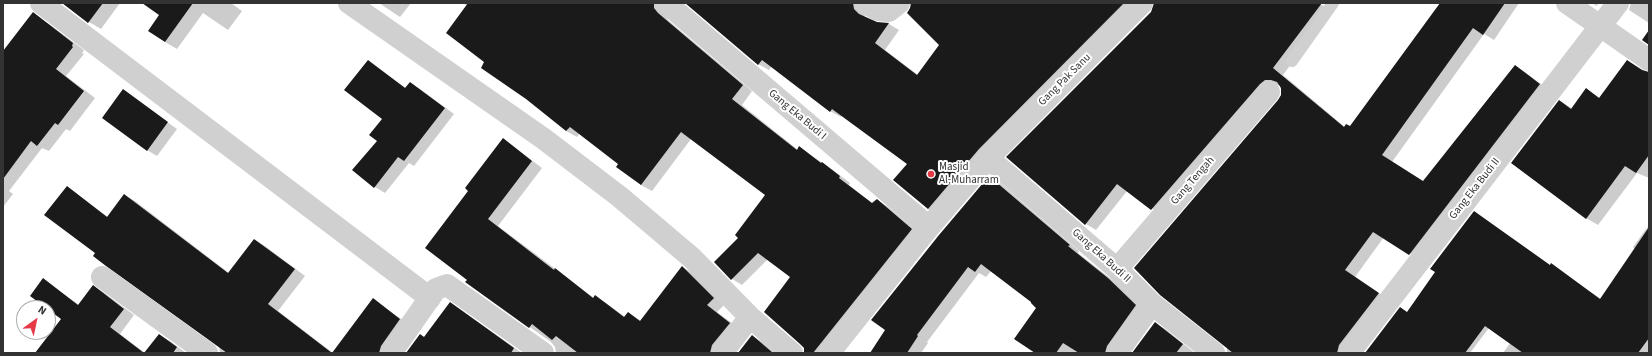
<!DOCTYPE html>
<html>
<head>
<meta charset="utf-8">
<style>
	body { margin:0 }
	#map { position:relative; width:1652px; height:356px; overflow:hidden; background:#fff; font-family:"Source Sans 3",sans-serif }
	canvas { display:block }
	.frame { position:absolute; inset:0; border:4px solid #333; pointer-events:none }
	.north { position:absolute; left:16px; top:300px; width:40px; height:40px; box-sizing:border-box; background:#fff; border:1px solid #adadad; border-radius:50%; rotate:33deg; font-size:11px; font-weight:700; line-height:16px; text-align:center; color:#333 }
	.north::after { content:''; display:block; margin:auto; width:14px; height:18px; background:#e63946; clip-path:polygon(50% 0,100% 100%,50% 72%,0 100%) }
</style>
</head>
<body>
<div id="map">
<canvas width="1652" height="356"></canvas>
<div class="frame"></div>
<div class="north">N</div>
</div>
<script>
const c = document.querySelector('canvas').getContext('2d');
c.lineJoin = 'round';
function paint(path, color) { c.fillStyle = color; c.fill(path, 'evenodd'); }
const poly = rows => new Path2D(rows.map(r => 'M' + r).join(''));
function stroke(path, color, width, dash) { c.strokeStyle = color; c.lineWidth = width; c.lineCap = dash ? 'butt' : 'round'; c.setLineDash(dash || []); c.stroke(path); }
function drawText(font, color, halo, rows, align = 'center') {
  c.font = font + ' "Source Sans 3",sans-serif'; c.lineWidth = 4; c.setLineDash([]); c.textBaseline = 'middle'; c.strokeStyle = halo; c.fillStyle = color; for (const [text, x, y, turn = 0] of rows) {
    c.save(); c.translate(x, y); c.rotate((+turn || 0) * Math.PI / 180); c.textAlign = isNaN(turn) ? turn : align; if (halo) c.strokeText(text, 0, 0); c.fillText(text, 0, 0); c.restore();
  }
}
const shadow = poly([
	[63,3,120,3,101,29,89,22],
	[144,3,231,3,242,11,228,30,203,13,177,49,165,42,161,15],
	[379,3,411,3,400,17],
	[463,3,666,3,665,14,668,20,752,91,742,105,798,150,800,148,833,170,850,183,849,185,873,204,877,200,887,206,922,235,828,353,805,353,791,277,768,259,742,285,732,279,715,262,740,238,766,195,691,139,652,191,641,185,619,164,580,133,577,137,566,131,486,62,467,6],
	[687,3,865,3,863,10,865,17,873,22,889,24,899,30,885,50,918,75,940,45,912,3,1141,3,939,215,928,209,909,164,842,115,841,117,830,111,772,66,769,70,758,64],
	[1155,3,1319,3,1330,11,1283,75,1345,127,1350,127,1440,5,1437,3,1519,3,1494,40,1484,34,1392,162,1424,182,1515,66,1525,72,1550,91,1420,260,1384,237,1355,277,1389,300,1349,353,1227,353,1227,348,1222,342,1279,101,1282,94,1280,85,1275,86,1162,215,1127,191,1096,230,1086,224],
	[1592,3,1598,3,1597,6],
	[1631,3,1649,3,1649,23,1629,10],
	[38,18,49,24,84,50,82,53,84,54,66,76,95,98,70,131,66,129,49,151,42,148,9,191,13,194,3,207,3,53],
	[368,61,406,88,410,83,420,89,454,114,414,166,409,163,385,193,375,187,378,140,384,118],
	[1627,61,1649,73,1649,178,1637,173,1598,225,1586,218,1560,101,1573,109,1586,90,1600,98],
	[123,91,177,129,157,156,147,150],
	[503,140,513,146,542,168,498,226,594,298,595,297,606,303,625,317,628,313,641,321,682,267,693,273,724,305,717,312,740,329,722,353,556,353,555,347,551,342,466,282,468,280,470,191],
	[990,177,1000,183,1079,251,1078,253,1119,285,1146,312,1117,353,1037,353,1037,307,1033,302,991,271,986,277,979,273,927,342,928,343,921,353,879,353],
	[67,188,77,194,108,217,124,195,135,201,229,273,255,240,265,246,305,276,278,311,333,353,373,300,410,325,391,353,220,353,219,347,96,253],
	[1474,212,1541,259,1470,353,1366,353,1407,313,1436,272],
	[1649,225,1649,353,1503,353,1561,272,1601,299,1635,249,1633,247],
	[43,280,79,305,93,286,103,292,134,315,120,334,145,353,37,353,62,319],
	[461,310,522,353,407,353],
	[1155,323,1165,329,1195,353,1134,353],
	[159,335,170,341,186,353,146,353],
	[752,336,763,342,775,353,739,353]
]);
const building = poly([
	[62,3,103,3,88,23],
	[142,3,193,3,165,42,148,31,159,15],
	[468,3,654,3,654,8,658,13,743,85,732,99,797,150,799,146,821,163,822,162,840,176,839,178,872,203,877,199,912,229,813,353,804,353,804,348,800,344,764,312,790,277,758,253,731,280,714,262,738,238,735,235,765,195,681,132,641,185,616,167,618,164,570,127,566,131,526,99,481,68,484,62,446,33],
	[685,3,853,3,854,9,859,14,877,22,889,23,875,43,917,75,939,45,907,13,910,8,911,3,1124,3,979,149,928,209,893,180,907,164,832,109,830,112,762,60,758,65],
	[1154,3,1322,3,1273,68,1344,127,1346,124,1350,126,1440,3,1505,3,1483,35,1473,28,1382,155,1423,181,1515,65,1540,84,1409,255,1373,232,1345,270,1379,293,1339,345,1337,353,1233,353,1160,295,1134,268,1278,100,1281,95,1281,88,1277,82,1271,80,1265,80,1260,84,1151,210,1117,184,1085,225,1006,157,1151,12],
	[33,12,73,43,72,46,73,47,56,69,84,91,58,125,55,123,37,146,31,141,3,179,3,51],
	[1649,30,1649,45,1642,40],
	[368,60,405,88,410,82,445,108,404,161,398,157,374,188,352,170,377,141,369,135,382,119,344,90],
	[1627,60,1642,70,1649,72,1649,155,1636,173,1625,166,1586,219,1511,163,1559,100,1571,109,1586,88,1599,98],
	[123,89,168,122,147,151,102,118],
	[503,138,532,161,488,219,554,270,555,268,593,298,595,295,624,317,628,312,640,321,682,266,714,298,707,305,730,323,712,345,710,353,578,353,556,336,552,340,532,324,529,328,465,282,467,280,425,248,468,191,465,188],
	[989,176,1070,245,1068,246,1108,278,1136,305,1107,346,1105,353,1079,353,1063,343,1056,353,1035,353,1014,339,1036,308,1031,303,1031,302,981,264,975,272,968,267,917,335,918,336,907,353,870,353,885,330,871,320,939,235],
	[67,186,107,217,124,194,228,273,254,239,295,269,268,304,332,353,373,298,400,319,381,346,379,353,227,353,106,266,93,256,95,253,44,215],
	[1474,211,1550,265,1551,263,1600,299,1649,227,1649,338,1638,353,1523,353,1485,326,1465,353,1365,353,1400,307,1407,312,1435,272,1430,269],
	[43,278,78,305,93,285,124,309,110,327,144,353,159,334,177,347,173,353,35,353,61,319,30,296],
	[450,302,514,348,511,353,406,353,420,334,424,337],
	[1155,322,1183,344,1176,353,1132,353],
	[752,335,773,353,738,353]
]);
const lane = poly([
	[1292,61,1333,3]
]);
const street = poly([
	[41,3,430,298],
	[349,3,544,139,620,197,692,258,750,317,792,353],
	[666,3,929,227],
	[865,3,878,10,889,11,899,3],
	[1567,3,1649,60],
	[988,158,1117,269,1152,304,1214,353],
	[1117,269,1269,92],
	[102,277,207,353],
	[391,353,436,289,447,285,543,353],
	[722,353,750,317],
	[829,353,929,227,988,158,1142,3],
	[1117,353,1152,304],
	[1349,353,1618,3]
]);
const markers = [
	[931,174,4,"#e63946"]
];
const streetNames = [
	["Gang Pak Sanu",1065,80,-45],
	["Gang Eka Budi I",797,115,40],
	["Gang Tengah",1193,181,-49],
	["Gang Eka Budi II",1475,189,-52],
	["Gang Eka Budi II",1101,256,42]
];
const poiNames = [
	["Masjid",939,168],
	["Al-Muharram",939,181]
];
paint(shadow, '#0003');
paint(building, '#1a1a1a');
stroke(lane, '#d0d0d0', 12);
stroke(street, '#d0d0d0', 22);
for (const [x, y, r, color] of markers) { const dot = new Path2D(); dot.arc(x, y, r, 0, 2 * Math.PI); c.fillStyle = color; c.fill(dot); stroke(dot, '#fff', 1.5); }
drawText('11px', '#333', '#fff', streetNames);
drawText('11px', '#333', '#fff', poiNames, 'left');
</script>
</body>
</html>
